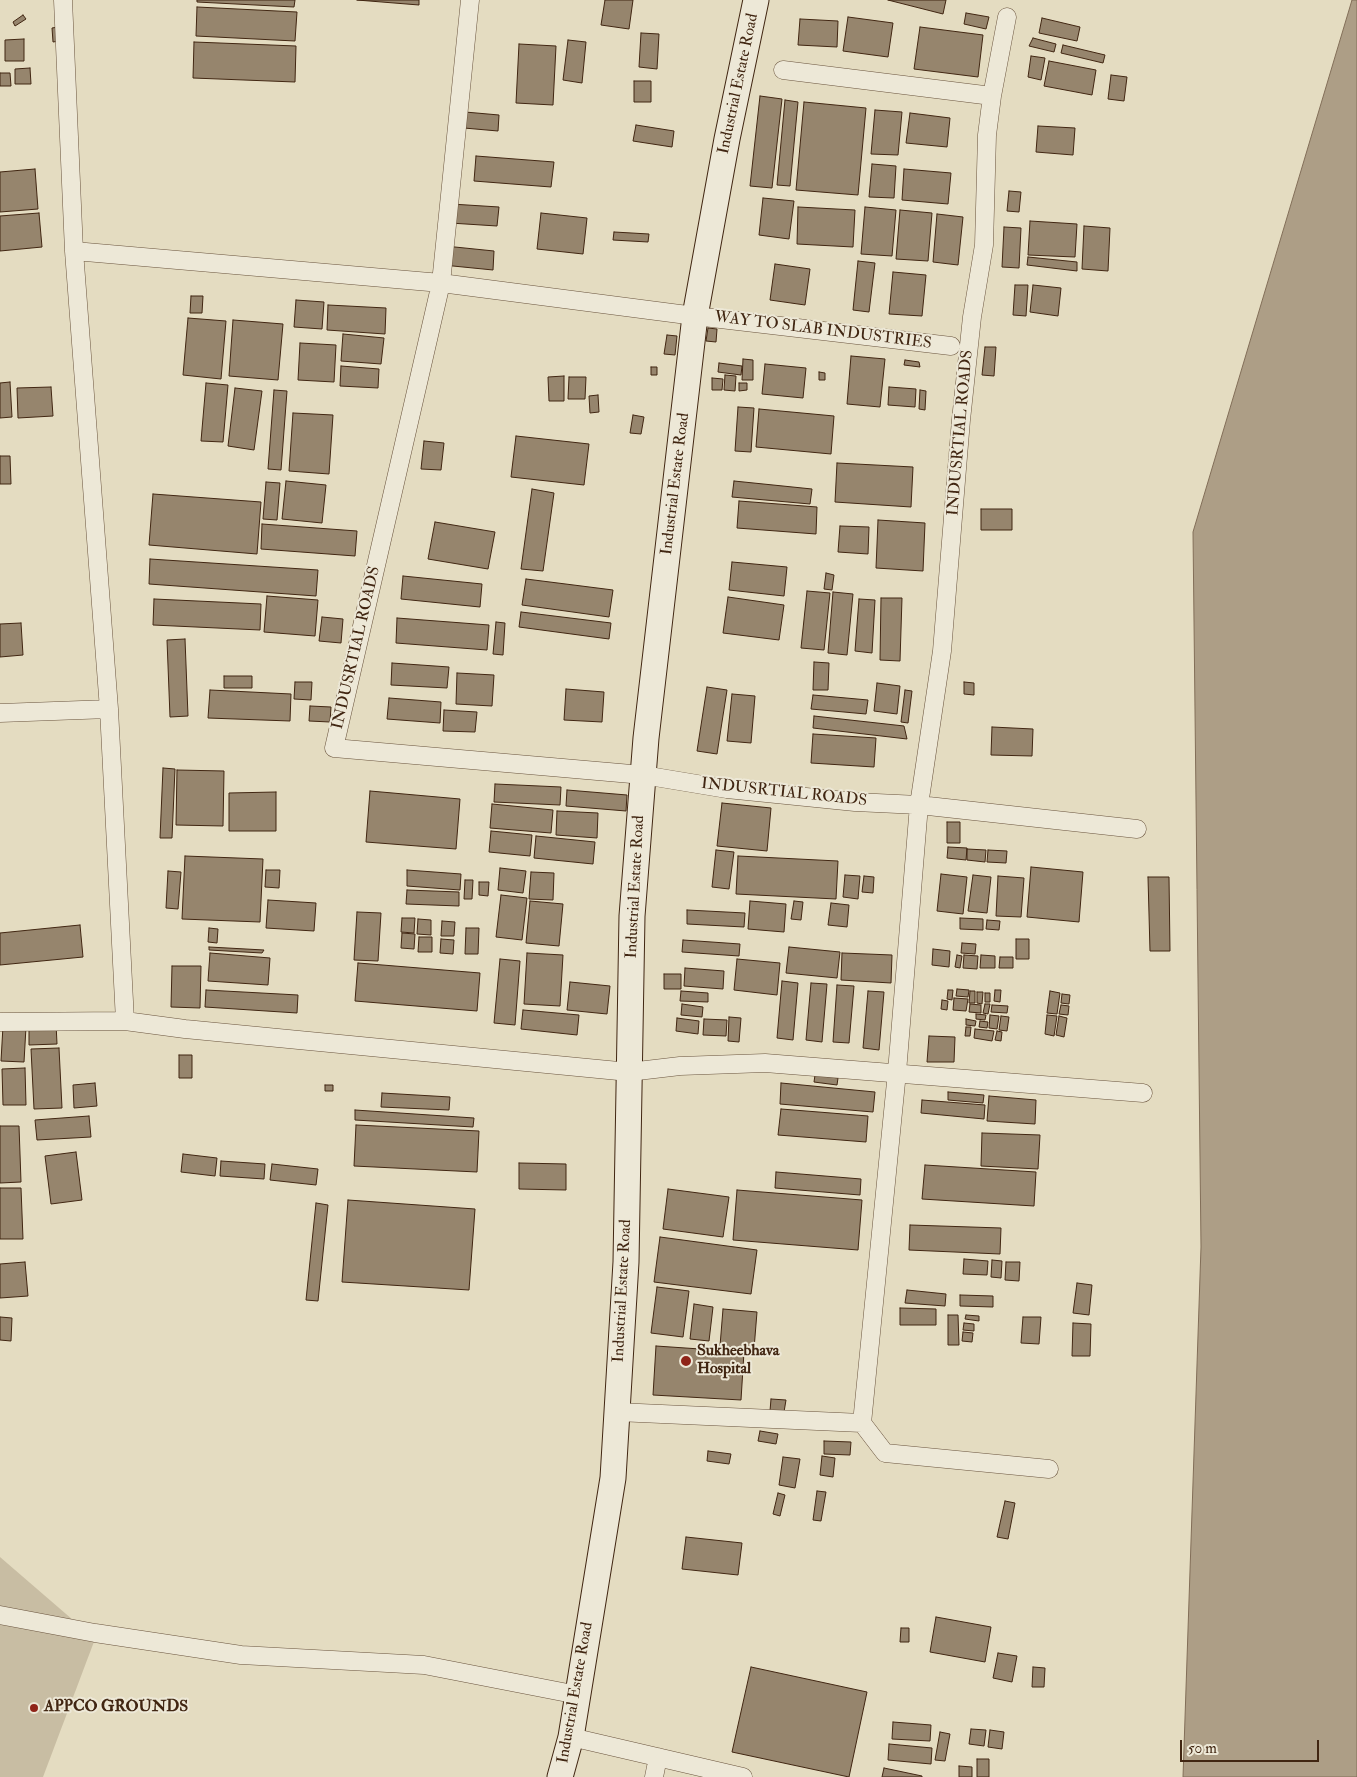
<!DOCTYPE html>
<html>
<head>
<meta charset="utf-8">
<style>
	body { margin:0 }
	#map { position:relative; width:1357px; height:1777px; overflow:hidden; background:#e4dcc1; font-family:"IM FELL Double Pica",serif }
	canvas { display:block }
	.scale { position:absolute; left:1180px; top:1740px; width:139px; height:22px; box-sizing:border-box; border:2px solid #412612; border-top:0; padding-left:6px; font-size:15px; line-height:18px; white-space:nowrap; color:#412612; -webkit-text-stroke:4px #ede8d7; paint-order:stroke }
</style>
</head>
<body>
<div id="map">
<canvas width="1357" height="1777"></canvas>
<div class="scale">50 m</div>
</div>
<script>
const c = document.querySelector('canvas').getContext('2d');
c.lineJoin = 'round';
function paint(path, color) { c.fillStyle = color; c.fill(path, 'evenodd'); }
const poly = rows => new Path2D(rows.map(r => 'M' + r).join(''));
function stroke(path, color, width, dash) { c.strokeStyle = color; c.lineWidth = width; c.lineCap = dash ? 'butt' : 'round'; c.setLineDash(dash || []); c.stroke(path); }
function drawText(font, color, halo, rows, align = 'center') {
  c.font = font + ' "IM FELL Double Pica",serif'; c.lineWidth = 4; c.setLineDash([]); c.textBaseline = 'middle'; c.strokeStyle = halo; c.fillStyle = color; for (const [text, x, y, turn = 0] of rows) {
    c.save(); c.translate(x, y); c.rotate((+turn || 0) * Math.PI / 180); c.textAlign = isNaN(turn) ? turn : align; if (halo) c.strokeText(text, 0, 0); c.fillText(text, 0, 0); c.restore();
  }
}
const green = poly([
	[0,1557,95,1639,43,1777,0,1777]
]);
const water = poly([
	[1352,0,1357,0,1357,1777,1183,1777,1201,1247,1193,532,1352,0]
]);
const building = poly([
	[197,0,295,0,294,7,197,2,197,0],
	[357,0,419,0,419,5,357,0],
	[605,0,633,0,629,29,601,25,605,0],
	[888,0,946,0,943,14,888,0],
	[197,7,297,12,295,41,196,36,197,7],
	[966,13,989,17,986,29,964,24,966,13],
	[23,15,26,19,15,26,13,22,23,15],
	[848,17,893,23,888,57,843,51,848,17],
	[1042,18,1080,27,1077,41,1039,33,1042,18],
	[800,19,838,21,837,47,798,45,800,19],
	[58,27,59,41,53,42,52,28,58,27],
	[920,27,983,35,978,77,914,69,920,27],
	[641,33,659,34,657,69,639,67,641,33],
	[1033,38,1056,44,1054,52,1029,46,1033,38],
	[24,39,24,61,5,61,5,40,24,39],
	[568,40,586,42,582,83,563,80,568,40],
	[194,42,296,46,295,82,193,78,194,42],
	[519,44,556,46,553,105,516,103,519,44],
	[1063,45,1105,55,1103,63,1061,53,1063,45],
	[1031,56,1045,58,1041,80,1028,77,1031,56],
	[1049,61,1096,70,1092,95,1044,86,1049,61],
	[30,68,31,84,15,84,15,69,30,68],
	[0,73,10,73,11,86,0,86,0,73],
	[1111,75,1127,77,1124,101,1108,99,1111,75],
	[634,81,651,81,651,102,634,102,634,81],
	[760,96,782,99,772,188,750,186,760,96],
	[785,100,798,102,790,186,777,185,785,100],
	[804,102,866,108,858,195,796,190,804,102],
	[875,110,902,112,898,155,871,154,875,110],
	[465,112,499,115,498,131,464,128,465,112],
	[910,113,950,118,947,147,906,143,910,113],
	[636,125,674,131,672,147,633,141,636,125],
	[1038,126,1075,128,1073,155,1036,152,1038,126],
	[476,156,554,162,551,187,474,181,476,156],
	[872,164,896,166,894,198,869,197,872,164],
	[35,169,38,209,0,212,0,172,35,169],
	[904,169,951,173,948,204,902,200,904,169],
	[1009,191,1021,192,1019,212,1007,211,1009,191],
	[763,198,794,201,789,239,759,235,763,198],
	[451,204,499,207,497,226,450,223,451,204],
	[798,207,855,210,853,247,797,244,798,207],
	[865,207,896,210,892,256,861,254,865,207],
	[900,210,932,213,928,261,896,259,900,210],
	[39,213,42,247,0,251,0,216,39,213],
	[541,213,587,218,583,254,537,249,541,213],
	[937,214,963,217,958,265,933,262,937,214],
	[1030,221,1077,224,1075,257,1028,255,1030,221],
	[1084,226,1110,228,1108,271,1082,269,1084,226],
	[1004,227,1021,228,1019,268,1002,267,1004,227],
	[614,232,649,234,648,242,613,240,614,232],
	[445,246,494,251,493,270,443,265,445,246],
	[1028,257,1077,262,1077,271,1027,265,1028,257],
	[858,261,875,263,869,312,853,310,858,261],
	[775,264,810,269,805,305,770,300,775,264],
	[893,272,926,275,922,316,889,314,893,272],
	[1015,285,1028,285,1026,316,1013,315,1015,285],
	[1033,285,1061,288,1058,316,1030,312,1033,285],
	[191,296,203,296,202,313,190,313,191,296],
	[296,300,324,302,322,329,294,327,296,300],
	[328,305,386,308,385,334,327,330,328,305],
	[188,318,226,321,221,379,183,375,188,318],
	[233,320,283,324,278,380,229,376,233,320],
	[708,328,717,329,716,342,706,341,708,328],
	[343,334,384,338,381,364,341,361,343,334],
	[667,335,677,336,675,355,664,354,667,335],
	[300,343,336,345,334,382,298,380,300,343],
	[985,347,996,347,994,376,982,375,985,347],
	[851,356,885,359,880,407,847,404,851,356],
	[743,359,753,360,753,380,742,380,743,359],
	[905,360,919,362,920,367,904,365,905,360],
	[719,363,742,366,741,375,718,372,719,363],
	[765,364,806,368,803,398,762,394,765,364],
	[341,366,379,369,378,388,340,386,341,366],
	[651,367,657,367,657,375,651,375,651,367],
	[819,372,825,373,825,380,819,380,819,372],
	[725,375,736,376,735,391,724,390,725,375],
	[564,376,564,401,549,401,548,377,564,376],
	[569,377,586,377,585,399,568,399,569,377],
	[712,378,723,379,722,390,712,390,712,378],
	[10,382,12,417,0,418,0,383,10,382],
	[206,383,228,385,223,442,201,441,206,383],
	[739,383,747,383,747,390,739,391,739,383],
	[51,387,53,416,18,418,17,388,51,387],
	[889,387,916,389,915,407,888,405,889,387],
	[235,388,262,391,254,450,228,446,235,388],
	[274,390,287,391,281,470,268,469,274,390],
	[920,390,926,391,925,410,919,409,920,390],
	[598,395,599,412,590,413,589,396,598,395],
	[738,407,754,408,751,452,735,451,738,407],
	[759,409,834,416,831,454,756,447,759,409],
	[293,413,333,415,329,474,289,471,293,413],
	[633,415,644,417,641,434,630,433,633,415],
	[516,436,589,444,584,485,511,477,516,436],
	[424,441,444,443,441,470,421,469,424,441],
	[0,456,10,456,11,484,0,484,0,456],
	[837,463,913,467,911,507,835,502,837,463],
	[286,481,326,485,322,523,282,519,286,481],
	[734,481,812,489,810,504,732,497,734,481],
	[266,482,280,483,277,520,263,519,266,482],
	[532,489,554,493,543,571,521,569,532,489],
	[153,494,261,502,257,554,149,545,153,494],
	[739,501,817,507,816,534,737,528,739,501],
	[981,509,1012,509,1012,530,981,530,981,509],
	[878,520,925,523,923,571,876,568,878,520],
	[435,522,495,532,488,569,428,559,435,522],
	[262,524,357,531,355,556,261,549,262,524],
	[840,526,869,527,868,554,838,552,840,526],
	[150,559,318,570,316,596,149,584,150,559],
	[732,562,787,567,784,596,729,590,732,562],
	[826,573,834,575,832,590,824,589,826,573],
	[403,576,482,584,480,607,401,599,403,576],
	[526,579,613,590,609,617,522,605,526,579],
	[807,591,830,593,824,650,801,648,807,591],
	[833,592,853,594,847,655,828,653,833,592],
	[267,596,318,600,315,636,264,632,267,596],
	[728,597,784,605,779,640,723,633,728,597],
	[881,598,902,598,900,661,880,660,881,598],
	[154,599,261,604,260,630,153,625,154,599],
	[859,599,875,600,872,653,855,651,859,599],
	[521,612,611,623,609,639,519,627,521,612],
	[322,617,343,619,341,643,319,641,322,617],
	[397,618,489,625,487,650,396,643,397,618],
	[496,622,505,623,503,655,493,654,496,622],
	[21,623,23,655,0,657,0,624,21,623],
	[185,639,188,716,170,717,167,640,185,639],
	[814,662,829,663,828,690,813,690,814,662],
	[392,663,449,667,447,688,391,685,392,663],
	[457,673,494,675,492,706,456,704,457,673],
	[224,676,252,676,252,688,224,688,224,676],
	[295,682,312,682,311,700,294,699,295,682],
	[964,682,974,683,974,695,964,694,964,682],
	[877,683,900,686,897,714,874,711,877,683],
	[707,687,727,690,717,754,697,751,707,687],
	[566,689,604,692,602,722,564,720,566,689],
	[210,690,291,694,290,721,208,718,210,690],
	[905,690,912,691,908,723,901,722,905,690],
	[732,694,755,696,751,743,727,741,732,694],
	[813,695,868,700,866,714,811,709,813,695],
	[389,698,441,702,440,723,387,719,389,698],
	[310,706,331,707,330,722,309,721,310,706],
	[444,710,477,712,475,732,443,731,444,710],
	[814,716,904,726,907,739,813,728,814,716],
	[992,727,1033,729,1032,756,991,755,992,727],
	[813,734,876,738,874,767,811,763,813,734],
	[163,768,175,769,172,838,160,838,163,768],
	[177,770,224,771,223,826,176,825,177,770],
	[495,784,561,787,560,805,494,802,495,784],
	[567,790,627,795,626,811,566,806,567,790],
	[370,791,460,799,456,849,366,842,370,791],
	[276,792,276,831,229,831,229,793,276,792],
	[722,803,771,808,767,851,717,846,722,803],
	[492,804,553,810,551,833,490,828,492,804],
	[557,811,598,813,597,838,556,835,557,811],
	[947,822,960,822,960,843,947,843,947,822],
	[491,831,532,835,530,856,489,852,491,831],
	[536,836,595,842,593,864,534,858,536,836],
	[948,847,967,848,966,860,947,858,948,847],
	[967,849,986,850,985,862,967,860,967,849],
	[716,850,734,852,729,889,712,887,716,850],
	[988,850,1007,851,1006,863,987,862,988,850],
	[185,856,263,859,260,922,182,919,185,856],
	[738,856,838,861,836,899,736,894,738,856],
	[1031,867,1083,872,1079,922,1027,917,1031,867],
	[500,868,526,871,523,893,498,890,500,868],
	[266,870,280,870,279,888,265,887,266,870],
	[407,870,461,874,460,890,407,886,407,870],
	[168,871,181,872,178,909,166,908,168,871],
	[531,872,554,873,553,900,529,899,531,872],
	[941,874,967,877,963,914,937,911,941,874],
	[845,875,860,876,858,899,843,897,845,875],
	[973,875,991,877,987,913,968,911,973,875],
	[864,876,874,877,873,893,862,892,864,876],
	[998,876,1024,878,1021,917,996,916,998,876],
	[1148,877,1169,877,1170,951,1150,951,1148,877],
	[465,880,473,880,472,899,464,899,465,880],
	[479,882,489,882,488,896,479,895,479,882],
	[407,890,459,892,459,906,406,904,407,890],
	[501,895,527,898,522,940,496,937,501,895],
	[268,900,316,903,314,931,266,928,268,900],
	[530,901,563,904,559,946,526,943,530,901],
	[750,901,786,904,784,932,748,929,750,901],
	[794,901,803,902,801,920,791,919,794,901],
	[831,903,849,905,847,927,828,925,831,903],
	[687,910,745,913,744,927,687,924,687,910],
	[357,912,381,913,378,961,354,960,357,912],
	[402,918,415,918,414,933,401,932,402,918],
	[960,918,983,919,983,930,960,929,960,918],
	[418,919,431,920,431,935,417,934,418,919],
	[987,920,1000,921,999,930,986,929,987,920],
	[442,921,455,922,454,936,441,936,442,921],
	[80,925,83,957,0,965,0,933,80,925],
	[209,928,218,929,217,943,208,942,209,928],
	[466,928,479,928,478,954,465,954,466,928],
	[402,933,415,934,414,949,401,948,402,933],
	[419,937,432,937,432,952,418,952,419,937],
	[441,939,454,940,453,954,440,953,441,939],
	[1016,939,1029,939,1029,959,1016,959,1016,939],
	[683,940,740,944,739,956,682,952,683,940],
	[962,943,976,944,975,954,961,953,962,943],
	[209,947,264,950,262,953,209,950,209,947],
	[789,947,840,952,837,978,786,973,789,947],
	[933,949,950,951,949,967,932,965,933,949],
	[210,953,270,958,268,985,208,981,210,953],
	[527,953,563,955,560,1006,524,1004,527,953],
	[842,953,892,955,891,983,841,980,842,953],
	[957,955,962,956,960,968,955,967,957,955],
	[964,955,978,956,977,969,963,968,964,955],
	[981,955,995,956,995,968,980,968,981,955],
	[1000,957,1013,957,1013,968,999,968,1000,957],
	[500,959,520,961,515,1025,494,1023,500,959],
	[737,959,780,963,777,995,734,990,737,959],
	[358,963,480,973,477,1011,355,1001,358,963],
	[172,966,201,966,200,1008,171,1007,172,966],
	[685,968,724,971,723,989,684,986,685,968],
	[664,974,681,974,681,989,664,989,664,974],
	[782,981,798,983,793,1040,777,1038,782,981],
	[570,982,610,986,607,1014,567,1010,570,982],
	[811,983,827,984,822,1042,806,1040,811,983],
	[837,985,854,986,849,1043,833,1042,837,985],
	[957,989,969,990,968,997,956,996,957,989],
	[206,990,298,995,297,1013,205,1007,206,990],
	[948,990,953,990,952,1000,947,999,948,990],
	[995,990,1001,990,1000,1002,994,1001,995,990],
	[681,991,708,993,708,1002,680,1001,681,991],
	[868,991,884,992,879,1050,863,1048,868,991],
	[970,991,975,991,975,1003,969,1003,970,991],
	[1050,991,1060,993,1057,1014,1047,1013,1050,991],
	[977,992,983,992,982,1004,977,1003,977,992],
	[985,993,990,993,990,1002,985,1002,985,993],
	[1062,994,1070,995,1069,1004,1061,1003,1062,994],
	[954,998,968,999,966,1011,953,1010,954,998],
	[942,1000,948,1001,947,1010,941,1009,942,1000],
	[682,1004,703,1007,702,1017,681,1015,682,1004],
	[970,1004,981,1005,981,1013,969,1012,970,1004],
	[985,1004,990,1004,988,1014,983,1013,985,1004],
	[992,1005,1008,1006,1007,1013,991,1012,992,1005],
	[1061,1005,1069,1006,1068,1015,1059,1014,1061,1005],
	[523,1010,579,1015,577,1035,521,1029,523,1010],
	[976,1014,986,1015,985,1020,976,1019,976,1014],
	[990,1015,999,1016,997,1029,989,1028,990,1015],
	[1047,1015,1057,1016,1054,1036,1045,1034,1047,1015],
	[1001,1016,1009,1017,1007,1031,999,1030,1001,1016],
	[1059,1016,1067,1018,1064,1037,1056,1035,1059,1016],
	[729,1017,741,1018,739,1042,728,1041,729,1017],
	[677,1018,699,1021,698,1034,676,1031,677,1018],
	[704,1019,727,1020,726,1036,703,1035,704,1019],
	[966,1019,976,1021,975,1026,966,1025,966,1019],
	[980,1021,988,1022,987,1028,979,1027,980,1021],
	[56,1023,57,1044,29,1045,29,1025,56,1023],
	[3,1026,26,1027,24,1062,1,1061,3,1026],
	[966,1027,971,1027,970,1036,965,1036,966,1027],
	[975,1029,994,1031,992,1041,974,1038,975,1029],
	[997,1031,1002,1032,1001,1041,995,1040,997,1031],
	[929,1036,955,1037,954,1062,927,1062,929,1036],
	[59,1048,62,1108,34,1109,31,1049,59,1048],
	[179,1055,192,1055,192,1078,179,1078,179,1055],
	[25,1068,26,1105,3,1105,2,1069,25,1068],
	[815,1075,838,1078,837,1085,814,1082,815,1075],
	[95,1083,97,1106,74,1108,73,1085,95,1083],
	[781,1083,875,1092,873,1112,780,1104,781,1083],
	[325,1085,333,1085,333,1091,325,1091,325,1085],
	[948,1092,984,1095,983,1103,948,1100,948,1092],
	[382,1093,450,1097,449,1110,381,1107,382,1093],
	[989,1096,1036,1100,1035,1124,987,1121,989,1096],
	[922,1100,985,1105,984,1119,921,1113,922,1100],
	[781,1109,868,1116,866,1142,778,1135,781,1109],
	[355,1110,474,1118,473,1127,355,1120,355,1110],
	[89,1116,91,1137,37,1140,35,1120,89,1116],
	[356,1125,479,1131,477,1172,354,1166,356,1125],
	[0,1126,19,1126,21,1182,0,1183,0,1126],
	[982,1133,1040,1135,1038,1169,981,1166,982,1133],
	[76,1152,82,1200,51,1204,45,1156,76,1152],
	[183,1154,217,1158,215,1176,181,1172,183,1154],
	[221,1161,265,1164,264,1179,220,1176,221,1161],
	[519,1163,566,1164,566,1190,519,1189,519,1163],
	[272,1164,318,1169,316,1185,270,1180,272,1164],
	[925,1165,1036,1172,1034,1206,922,1199,925,1165],
	[776,1172,861,1179,860,1195,775,1188,776,1172],
	[0,1188,21,1188,23,1239,0,1239,0,1188],
	[668,1189,729,1197,723,1237,663,1229,668,1189],
	[737,1190,862,1200,858,1250,733,1240,737,1190],
	[348,1200,475,1209,469,1290,342,1282,348,1200],
	[316,1203,328,1205,318,1301,306,1300,316,1203],
	[910,1225,1001,1228,1000,1254,909,1250,910,1225],
	[660,1237,757,1250,751,1294,654,1282,660,1237],
	[964,1259,988,1261,987,1275,963,1274,964,1259],
	[992,1260,1002,1261,1001,1278,991,1277,992,1260],
	[25,1262,28,1296,0,1298,0,1264,25,1262],
	[1006,1262,1020,1262,1019,1281,1005,1280,1006,1262],
	[1077,1283,1092,1285,1089,1315,1073,1313,1077,1283],
	[657,1287,689,1291,683,1337,651,1333,657,1287],
	[907,1290,946,1294,945,1306,905,1303,907,1290],
	[960,1295,993,1296,993,1307,960,1306,960,1295],
	[694,1304,713,1307,709,1341,690,1339,694,1304],
	[900,1308,936,1309,936,1325,900,1325,900,1308],
	[723,1309,757,1312,754,1349,720,1346,723,1309],
	[948,1315,958,1315,959,1345,948,1345,948,1315],
	[966,1315,979,1316,979,1321,965,1319,966,1315],
	[0,1317,12,1318,11,1341,0,1340,0,1317],
	[1023,1317,1041,1317,1039,1344,1021,1343,1023,1317],
	[964,1323,974,1324,974,1331,963,1330,964,1323],
	[1073,1323,1091,1324,1090,1356,1072,1356,1073,1323],
	[963,1332,973,1333,972,1342,962,1341,963,1332],
	[656,1346,744,1352,741,1400,653,1395,656,1346],
	[771,1399,786,1400,784,1412,770,1411,771,1399],
	[760,1431,778,1434,776,1444,758,1441,760,1431],
	[824,1441,851,1442,850,1455,824,1454,824,1441],
	[708,1451,731,1454,729,1464,707,1461,708,1451],
	[822,1456,835,1458,833,1477,820,1475,822,1456],
	[783,1457,800,1459,795,1488,779,1485,783,1457],
	[817,1491,826,1492,821,1521,813,1520,817,1491],
	[778,1493,785,1495,780,1516,773,1514,778,1493],
	[1005,1501,1015,1503,1008,1539,997,1537,1005,1501],
	[686,1537,742,1543,738,1575,682,1569,686,1537],
	[936,1617,991,1627,985,1662,930,1652,936,1617],
	[901,1628,909,1628,909,1642,900,1642,901,1628],
	[998,1653,1017,1656,1012,1682,993,1678,998,1653],
	[751,1667,867,1692,849,1777,732,1752,751,1667],
	[1033,1667,1045,1668,1044,1687,1032,1687,1033,1667],
	[893,1722,931,1725,930,1741,892,1739,893,1722],
	[971,1729,986,1730,984,1746,969,1744,971,1729],
	[990,1730,1004,1732,1002,1749,988,1747,990,1730],
	[940,1732,950,1734,945,1761,935,1760,940,1732],
	[889,1744,932,1748,931,1764,888,1760,889,1744],
	[977,1759,989,1759,989,1777,977,1777,977,1759],
	[959,1766,972,1767,972,1777,959,1777,959,1766],
	[884,1768,922,1776,922,1777,882,1777,884,1768]
]);
const minor = poly([
	[63,0,74,251,441,283,695,316,951,346],
	[470,0,441,283,334,748,643,775,727,789,855,802,919,805,942,651,961,420,972,317,984,245,987,135,992,96,1007,17],
	[783,70,992,96],
	[0,713,109,709,74,251],
	[125,1021,185,1029,629,1072,680,1066,765,1063,1143,1093],
	[0,1022,125,1021,109,709],
	[617,1412,862,1423,897,1072,919,805,1137,829],
	[862,1423,885,1453,1049,1469],
	[0,1615,95,1633,241,1655,424,1665,578,1695],
	[571,1737,743,1777],
	[654,1777,658,1757]
]);
const secondary = poly([
	[560,1777,571,1737,613,1478,626,1262,632,916,646,738,695,316,727,139,756,0]
]);
const markers = [
	[686,1361,6,"#8f2418"],
	[34,1708,5,"#8f2418"]
];
const streetNames = [
	["Industrial Estate Road",739,84,-78],
	["WAY TO SLAB INDUSTRIES",823,331,7],
	["INDUSRTIAL ROADS",961,433,-85],
	["Industrial Estate Road",676,484,-83],
	["INDUSRTIAL ROADS",357,648,-77],
	["INDUSRTIAL ROADS",784,793,6],
	["Industrial Estate Road",636,887,-87],
	["Industrial Estate Road",623,1291,-87],
	["Industrial Estate Road",576,1693,-80]
];
const poiNames = [
	["Sukheebhava",697,1352],
	["Hospital",697,1370],
	["APPCO GROUNDS",44,1708]
];
paint(green, '#c8bda3');
paint(water, '#ad9e86');
stroke(water, '#826e58', 1);
paint(building, '#96856d');
stroke(building, '#412612', 1);
stroke(minor, '#6a543e', 19);
stroke(secondary, '#412612', 27);
stroke(minor, '#ede8d7', 18);
stroke(secondary, '#ede8d7', 25);
for (const [x, y, r, color] of markers) { const dot = new Path2D(); dot.arc(x, y, r, 0, 2 * Math.PI); c.fillStyle = color; c.fill(dot); stroke(dot, '#ede8d7', 2); }
drawText('16px', '#412612', '#ede8d7', streetNames);
drawText('bold 16px', '#412612', '#ede8d7', poiNames, 'left');
</script>
</body>
</html>
